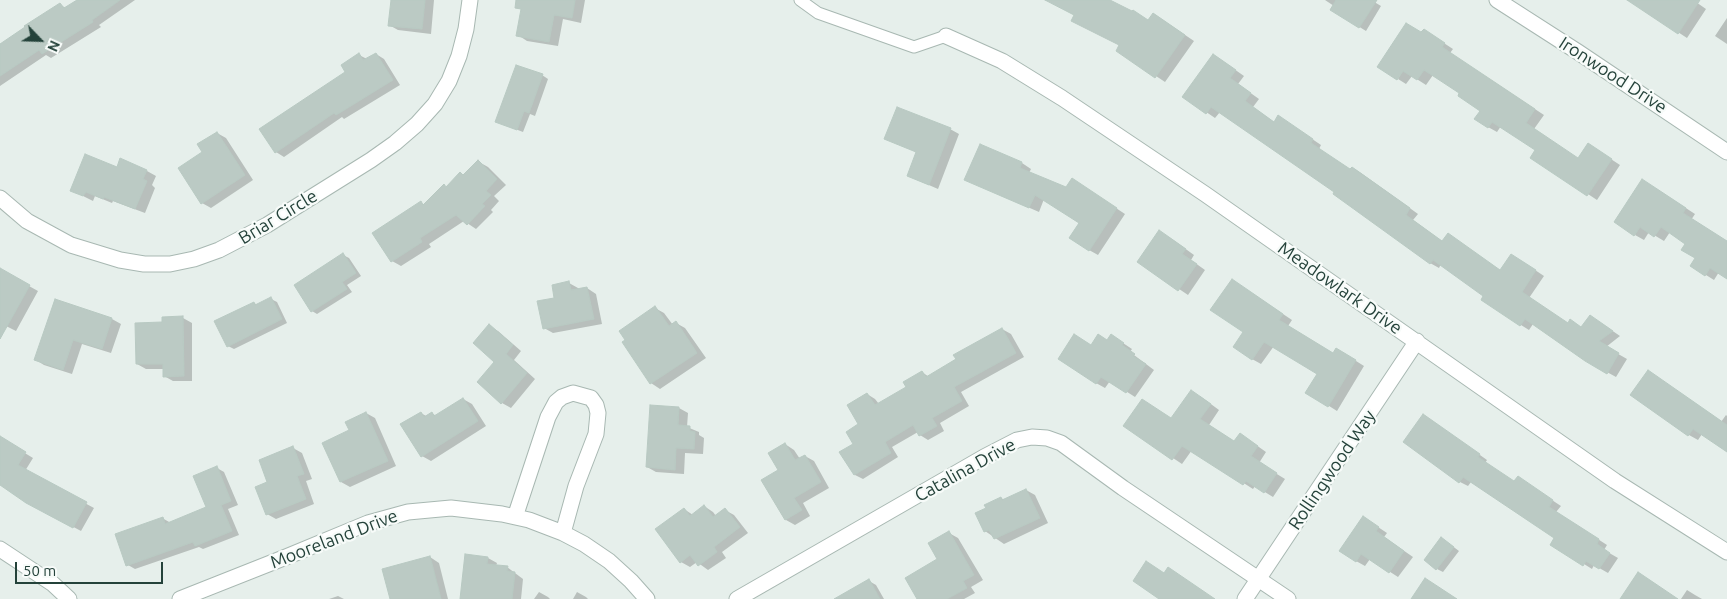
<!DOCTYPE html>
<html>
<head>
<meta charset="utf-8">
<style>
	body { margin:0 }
	#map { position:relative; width:1727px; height:599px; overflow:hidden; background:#e6efeb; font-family:Ubuntu,sans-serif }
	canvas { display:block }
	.north { position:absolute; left:15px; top:15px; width:50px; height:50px; -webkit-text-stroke:4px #f7fbf9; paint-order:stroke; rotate:114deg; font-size:14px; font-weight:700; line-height:20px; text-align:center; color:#24423a }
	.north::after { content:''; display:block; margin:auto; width:18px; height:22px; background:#24423a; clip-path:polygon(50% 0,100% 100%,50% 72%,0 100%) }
	.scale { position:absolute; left:15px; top:562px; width:148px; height:22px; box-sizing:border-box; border:2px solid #24423a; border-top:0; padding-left:6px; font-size:15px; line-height:18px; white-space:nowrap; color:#24423a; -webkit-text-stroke:4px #f7fbf9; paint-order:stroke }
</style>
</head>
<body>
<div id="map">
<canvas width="1727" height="599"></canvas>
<div class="north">N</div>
<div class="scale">50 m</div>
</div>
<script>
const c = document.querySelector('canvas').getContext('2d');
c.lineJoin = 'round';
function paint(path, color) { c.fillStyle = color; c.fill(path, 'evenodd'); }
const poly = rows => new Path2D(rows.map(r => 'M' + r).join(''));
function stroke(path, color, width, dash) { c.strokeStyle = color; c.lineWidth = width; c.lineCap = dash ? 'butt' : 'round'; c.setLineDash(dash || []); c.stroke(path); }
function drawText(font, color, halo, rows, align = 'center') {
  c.font = font + ' Ubuntu,sans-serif'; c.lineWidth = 4.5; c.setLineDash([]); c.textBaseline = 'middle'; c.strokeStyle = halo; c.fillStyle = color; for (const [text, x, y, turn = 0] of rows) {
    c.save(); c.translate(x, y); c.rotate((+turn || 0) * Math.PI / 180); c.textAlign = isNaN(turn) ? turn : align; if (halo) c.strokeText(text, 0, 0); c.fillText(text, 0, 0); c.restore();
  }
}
const shadow = poly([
	[79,0,135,0,99,25,101,27,51,58,46,55,0,86,0,45,60,5,66,8],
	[392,0,434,0,431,34,398,30,389,25],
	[524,0,585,0,581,23,563,19,558,46,527,41,518,35],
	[1047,0,1107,0,1149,21,1154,14,1194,41,1165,82,1117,50,1121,45,1076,15],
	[1325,0,1371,0,1381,6,1366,31,1332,10,1334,6],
	[1629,0,1693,0,1706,9,1687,38],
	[1727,18,1727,44,1715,36],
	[1422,34,1433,36,1453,49,1450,53,1544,115,1534,129,1578,159,1597,150,1620,165,1597,200,1532,157,1537,150,1501,126,1497,132,1488,127,1481,111,1461,93,1433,75,1426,85,1412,76,1406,84,1398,79],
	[376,54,384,59,400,85,344,119,342,117,284,157,276,152,347,72,359,55,367,59],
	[1214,55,1244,76,1238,84,1259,99,1253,107,1275,123,1287,122,1321,145,1319,149,1351,170,1353,168,1361,173,1418,214,1413,220,1443,242,1501,271,1520,260,1544,276,1529,298,1569,324,1571,321,1582,328,1598,321,1620,336,1606,347,1627,359,1616,377,1585,360,1533,324,1529,330,1521,325,1482,300,1485,296,1441,264,1439,268,1430,263,1336,192,1220,112,1215,118,1184,97],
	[542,75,548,79,535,116,530,114,523,132,497,122],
	[950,129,959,134,938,189,908,176,917,152,886,139],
	[217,133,226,138,253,180,211,208,202,203],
	[980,146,1022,163,1031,169,1029,173,1067,189,1081,185,1125,214,1098,255,1089,250,1080,223,1044,199,1039,212,966,180],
	[479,162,488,167,506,185,494,196,499,201,491,210,493,212,476,229,464,221,429,244,431,247,401,266,392,261,374,234,421,203,425,205,447,188,461,174,464,175],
	[117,169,147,171,156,176,152,185,155,188,145,213,113,201,112,203,95,196,93,201,71,190],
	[1652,186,1695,214,1691,220,1727,242,1727,277,1719,272,1714,280,1706,275,1687,244,1670,232,1664,241,1649,232,1644,240,1635,235],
	[1169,237,1194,255,1191,260,1205,270,1188,295,1139,262],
	[343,255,349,258,361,276,347,285,352,292,317,314,312,311],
	[0,270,38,291,16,331,0,323],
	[1232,280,1292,320,1288,326,1334,354,1337,349,1364,366,1337,411,1307,392,1319,373,1274,346,1261,364,1252,359],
	[569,283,578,288,579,290,587,288,596,294,602,324,553,333,544,328,556,299],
	[271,299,277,302,287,323,234,349,228,346,254,303,258,305],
	[55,300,112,319,121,324,111,353,82,344,72,374,44,365,36,360],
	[655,308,664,313,673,325,676,323,685,328,706,358,660,389,651,383,624,342],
	[183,318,192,323,192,381,173,381,164,376,164,369,146,369,137,364,164,324],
	[489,326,498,331,521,351,514,360,535,379,511,408,502,403],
	[1002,329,1011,334,1024,357,961,392,969,406,940,423,944,431,928,440,920,435,918,432,892,447,898,457,863,479,855,475,855,444,867,394,875,399,879,404,908,387,922,372,929,377],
	[1111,335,1132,349,1130,352,1154,370,1135,397,1110,381,1105,388,1096,383,1091,346,1107,341],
	[1632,395,1721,422,1726,415,1727,416,1727,451,1702,434,1698,440,1689,435],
	[1200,396,1219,410,1209,425,1235,442,1249,440,1266,452,1259,463,1285,479,1273,497,1255,486,1253,489,1192,450,1182,464,1125,426,1172,419],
	[463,399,472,404,486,426,431,461,422,456,421,413,426,416,432,413,436,416],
	[679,408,688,413,687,427,699,432,699,435,704,438,703,454,685,453,684,474,656,472,647,467],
	[366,413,375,418,396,466,350,487,341,482,324,443,351,431],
	[1424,415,1487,460,1485,463,1515,483,1526,483,1561,506,1556,512,1607,545,1604,550,1618,558,1608,573,1594,565,1592,569,1584,564,1556,538,1471,482,1468,486,1460,482],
	[0,438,33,458,25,471,94,508,81,531,36,507,0,484],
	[785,444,794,450,800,459,805,456,814,461,829,488,803,503,810,516,795,525,786,520,780,471],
	[293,448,302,453,312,479,306,481,314,504,276,519,267,514,269,483],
	[217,468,224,472,238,505,228,509,239,535,203,549,199,547,135,569,128,565,162,518,171,523,208,508],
	[1026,490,1035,495,1048,523,1004,544,985,531,988,509,1001,498,1005,500],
	[704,506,713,512,716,516,725,510,734,515,748,533,722,552,726,558,708,570,697,562,690,567,681,562,684,509,693,515],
	[1372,523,1387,533,1384,537,1413,557,1398,577,1370,559,1365,566,1356,561],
	[949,533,958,538,983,580,971,587,975,593,964,599,919,599,939,560],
	[1447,542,1459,551,1443,572,1437,569],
	[430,557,439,563,448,599,391,599],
	[488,558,497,563,496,566,507,567,523,579,521,599,461,599],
	[869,581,876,585,884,599,837,599],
	[1687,590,1695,595,1702,599,1681,599],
	[539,592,548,597,550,599,534,599],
	[577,592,586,597,588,599,573,599],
	[338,596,344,599,329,599]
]);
const building = poly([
	[77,0,120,0,92,20,93,22,42,54,39,50,0,76,0,44,25,27,24,26,60,3,64,8,77,0],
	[391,0,425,0,422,29,388,26,391,0],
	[516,0,575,0,572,18,554,15,549,42,516,36,521,9,515,8,516,0],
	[1045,0,1110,0,1132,11,1133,10,1148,20,1153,13,1185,35,1155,78,1116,51,1119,45,1071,21,1074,15,1045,0],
	[1336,0,1377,0,1359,28,1330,10,1336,0],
	[1627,0,1700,0,1678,34,1627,0],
	[1406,23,1421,32,1424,29,1445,43,1442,47,1535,109,1526,123,1578,158,1588,143,1612,159,1587,196,1530,158,1535,150,1492,122,1488,128,1474,119,1480,111,1458,96,1459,93,1424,70,1417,80,1403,71,1397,80,1377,67,1406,23],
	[359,53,363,60,376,53,393,80,336,115,334,113,275,153,259,129,345,72,341,65,359,53],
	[1213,54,1236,70,1230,78,1251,93,1245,101,1274,122,1278,115,1313,139,1311,143,1350,169,1352,167,1410,208,1406,215,1442,241,1448,233,1500,270,1511,254,1536,270,1522,292,1568,323,1570,319,1581,327,1590,315,1613,331,1599,341,1619,353,1607,374,1585,361,1525,319,1520,326,1481,300,1483,296,1433,260,1430,264,1333,194,1334,192,1211,107,1206,114,1182,97,1213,54],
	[516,65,543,74,529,113,524,111,517,130,495,122,516,65],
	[897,107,951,128,929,185,907,176,916,152,884,139,897,107],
	[217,132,245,175,201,204,178,168,202,152,197,144,217,132],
	[980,144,1022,162,1020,168,1066,187,1072,178,1117,208,1089,251,1069,238,1079,223,1035,195,1029,208,964,180,980,144],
	[85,154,117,167,120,158,147,170,143,179,147,181,135,209,104,197,103,199,86,192,83,196,70,191,85,154],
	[478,160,497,179,486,191,491,195,482,204,485,206,467,225,456,215,420,238,422,242,391,262,372,233,421,201,423,205,444,184,446,187,460,172,463,175,478,160],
	[1642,179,1686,208,1683,213,1727,241,1727,279,1710,268,1705,276,1690,266,1695,258,1681,250,1685,244,1661,227,1654,237,1640,227,1634,236,1614,222,1642,179],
	[1159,230,1186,249,1182,254,1197,264,1178,291,1137,262,1159,230],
	[343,253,356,273,342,282,347,289,311,312,294,285,343,253],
	[0,268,30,285,0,339,0,268],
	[1232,279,1283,314,1279,320,1333,353,1336,348,1356,360,1328,407,1305,393,1317,374,1264,342,1252,360,1233,347,1243,332,1210,310,1232,279],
	[569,281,571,290,587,287,594,319,543,329,537,301,554,298,552,285,569,281],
	[271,297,282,319,227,347,214,321,254,302,255,305,271,297],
	[55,299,112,318,102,349,73,340,63,370,34,360,55,299],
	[655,306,669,326,676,321,697,353,650,384,622,342,625,340,619,331,655,306],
	[183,316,184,376,163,377,163,364,136,364,135,323,162,322,162,317,183,316],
	[489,324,513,345,506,354,527,373,501,404,477,382,494,362,473,343,489,324],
	[1002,328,1016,353,954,387,962,401,932,418,937,426,919,436,913,425,885,442,891,453,854,475,839,452,853,444,846,432,858,424,847,405,867,393,875,405,906,387,903,382,922,371,926,377,956,359,953,355,1002,328],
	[1074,334,1091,345,1098,334,1107,340,1111,334,1124,343,1122,345,1135,354,1133,356,1146,364,1126,393,1101,377,1096,384,1058,359,1074,334],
	[1648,370,1727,425,1727,452,1693,429,1688,436,1630,395,1648,370],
	[1191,390,1211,404,1200,419,1234,441,1240,433,1258,446,1251,456,1277,473,1264,493,1246,481,1243,485,1182,446,1172,460,1123,426,1142,399,1171,418,1191,390],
	[463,398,478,421,421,457,400,424,421,412,424,417,432,412,434,416,463,398],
	[650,405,679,407,678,425,690,426,690,431,695,432,694,449,676,448,675,470,646,467,650,405],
	[366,412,388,461,340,482,322,443,349,430,345,422,366,412],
	[1423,414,1480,454,1478,457,1514,481,1518,476,1553,500,1549,507,1599,539,1597,544,1610,553,1599,569,1586,561,1583,566,1550,545,1554,538,1463,477,1459,483,1403,442,1423,414],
	[0,436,26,452,18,465,87,502,73,528,26,503,0,485,0,436],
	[785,443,795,460,805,455,821,482,794,498,802,510,785,520,761,480,778,470,768,453,785,443],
	[293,446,304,474,297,476,306,499,266,515,255,487,267,482,259,460,293,446],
	[217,466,231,501,221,505,232,531,195,546,193,542,126,566,115,534,163,517,165,524,206,507,193,476,217,466],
	[1026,489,1040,518,994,539,989,530,984,532,975,513,986,508,984,505,1001,497,1002,500,1026,489],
	[704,505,713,517,725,508,740,527,714,547,717,552,698,566,690,555,680,563,655,529,684,508,690,516,704,505],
	[1363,516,1379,527,1376,531,1404,551,1389,573,1361,554,1356,562,1339,551,1363,516],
	[949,531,974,575,963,581,967,588,947,599,917,599,905,578,937,559,928,543,949,531],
	[1441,537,1454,547,1436,570,1424,560,1441,537],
	[465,554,488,557,487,564,508,566,507,571,515,572,512,599,460,599,465,554],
	[430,556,441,599,390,599,382,569,430,556],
	[1146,561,1164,573,1168,567,1215,599,1159,599,1133,581,1146,561],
	[1638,572,1678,599,1620,599,1638,572],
	[1425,578,1457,599,1411,599,1425,578],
	[869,579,880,599,834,599,869,579]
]);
const lane = poly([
	[800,0,818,13,914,47,946,36]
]);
const street = poly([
	[1497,0,1578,52,1727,152],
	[946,36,1002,61,1062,98,1205,194,1615,481,1727,552],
	[0,198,27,221,71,245,120,260,144,264,170,264,194,259,219,250,267,225,371,160,395,143,417,124,435,104,449,81,459,56,466,29,470,0],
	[515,517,548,417,556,402,562,397,573,393,591,398,596,405,598,413,596,434,576,486,563,533],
	[0,549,53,584,69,599],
	[180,599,286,557,368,523,408,512,451,508,502,514,529,520,563,533,584,544,609,561,631,581,647,599],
	[737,599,984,457,1017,440,1032,437,1047,438,1061,443,1123,488,1288,599],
	[1245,599,1417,341]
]);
const streetNames = [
	["Ironwood Drive",1613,75,33],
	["Briar Circle",278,217,-31],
	["Meadowlark Drive",1340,288,35],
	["Catalina Drive",965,470,-29],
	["Rollingwood Way",1332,470,-56],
	["Mooreland Drive",334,539,-21]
];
paint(shadow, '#0003');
paint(building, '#bbcac4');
stroke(building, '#b8c9c2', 1);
stroke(lane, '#a8b8b2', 13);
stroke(street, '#a8b8b2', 17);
stroke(lane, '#fff', 11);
stroke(street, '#fff', 15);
drawText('18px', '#24423a', '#f7fbf9', streetNames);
</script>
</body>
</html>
